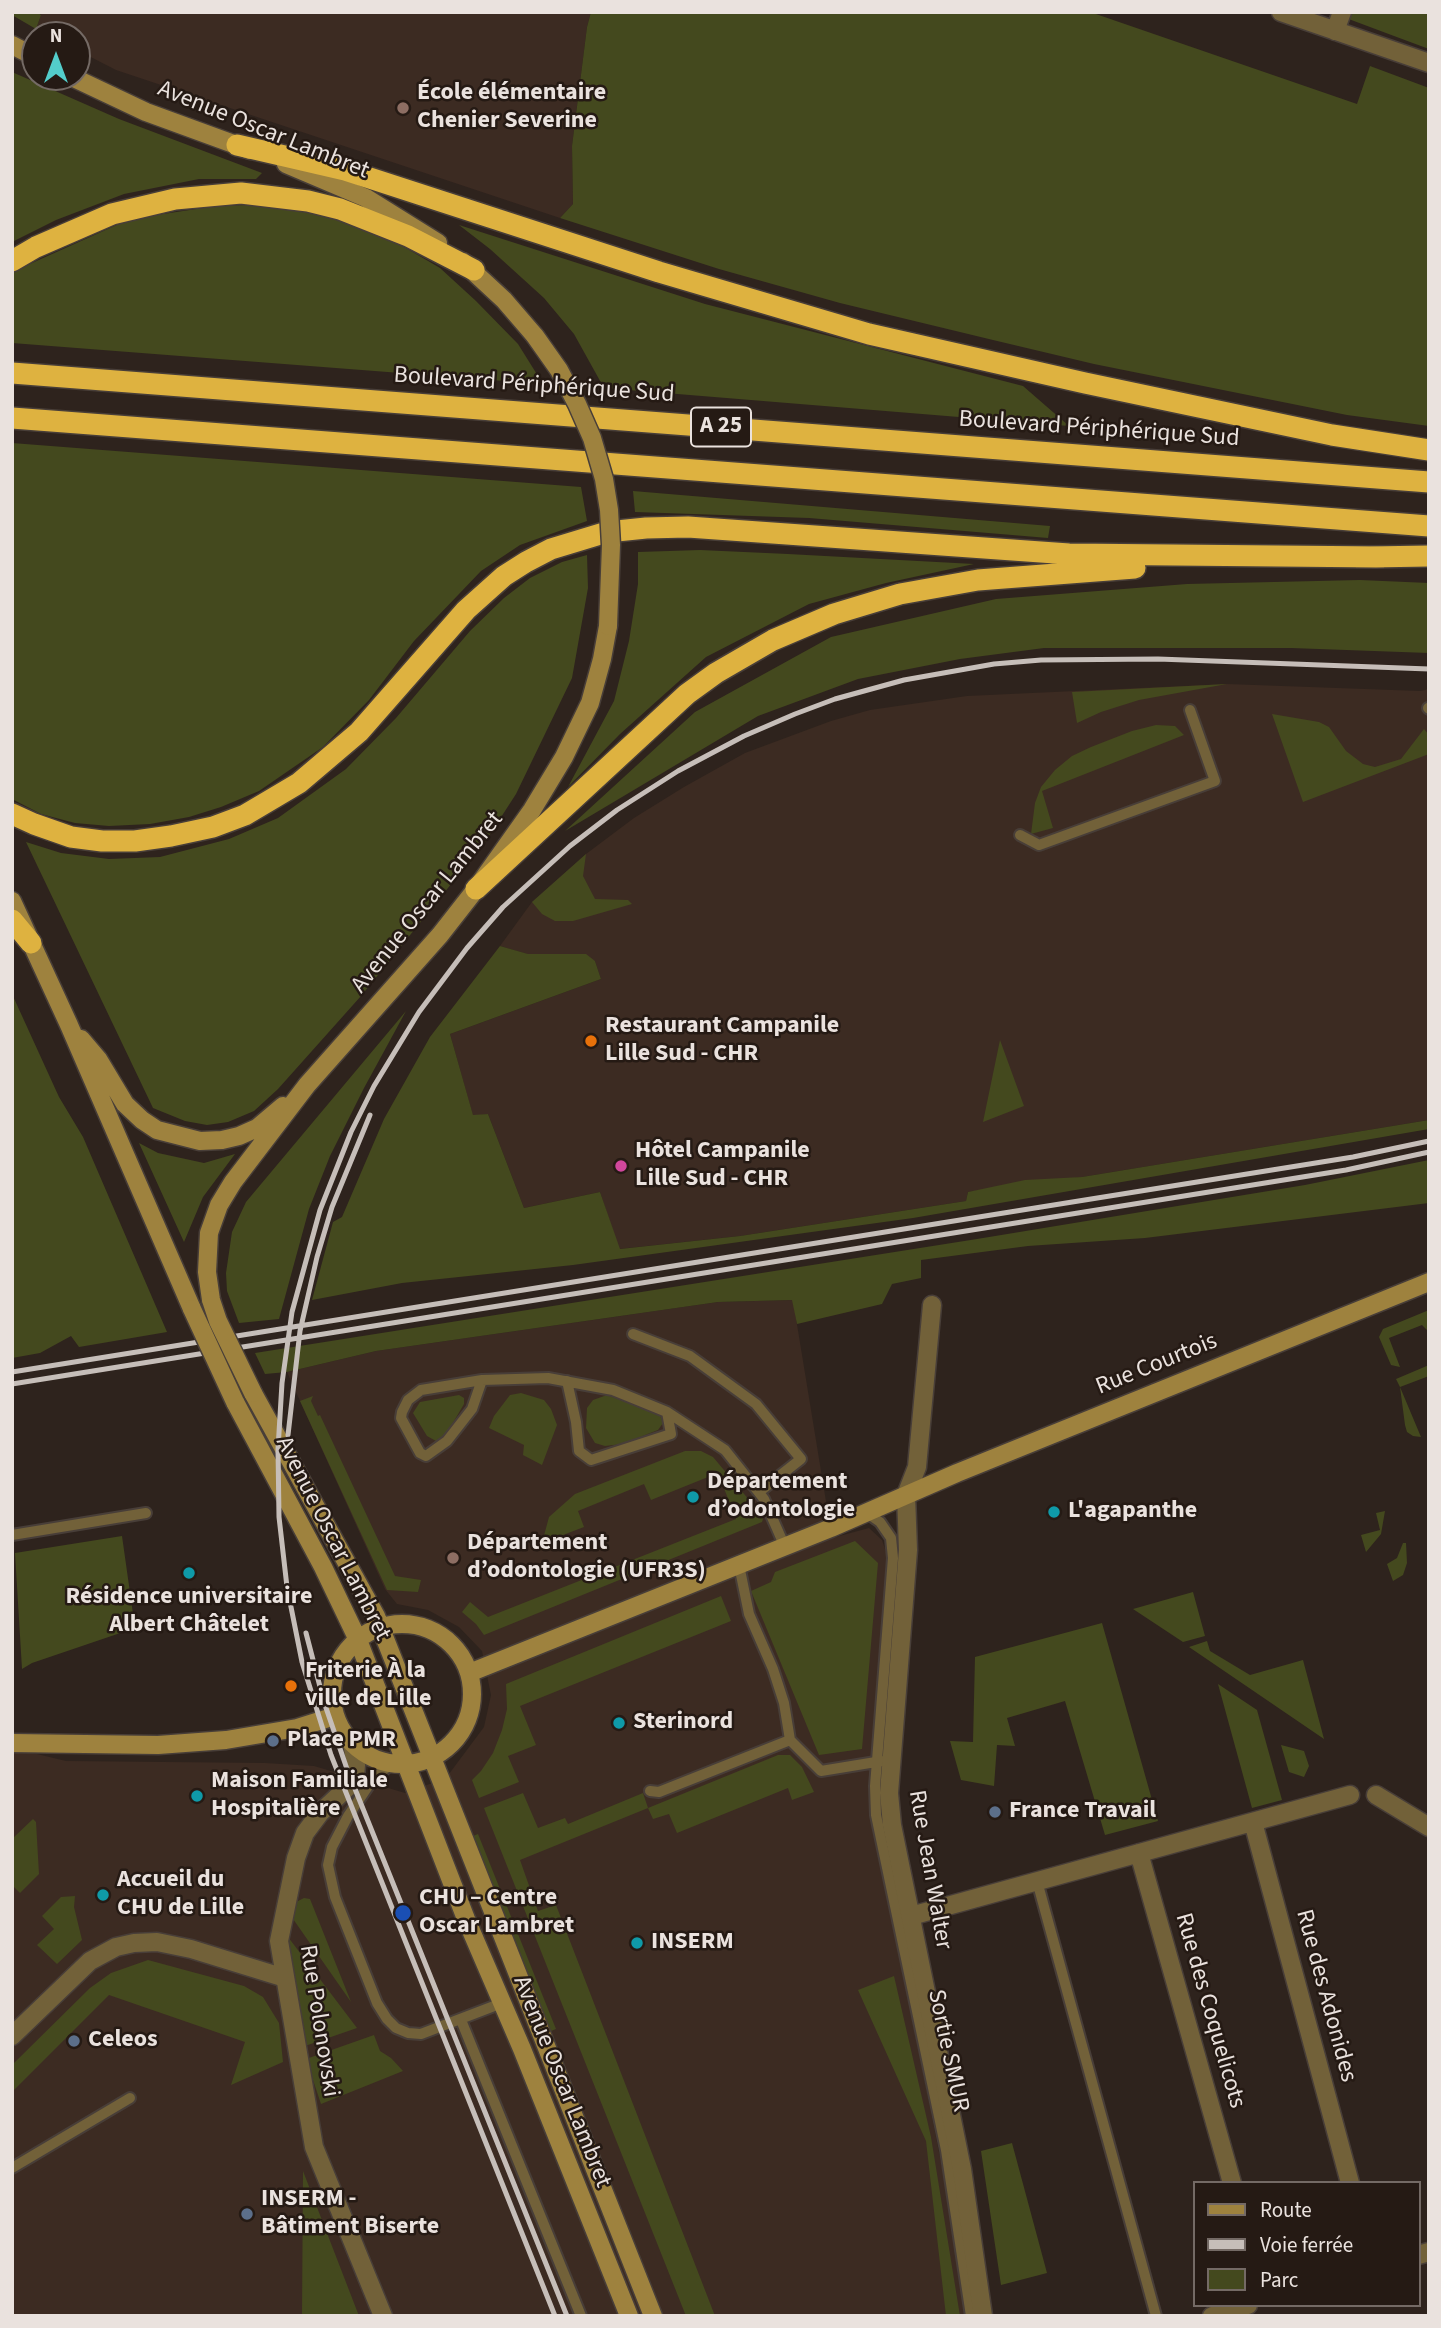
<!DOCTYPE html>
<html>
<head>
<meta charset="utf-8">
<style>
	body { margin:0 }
	#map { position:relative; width:1441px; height:2328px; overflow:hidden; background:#2e231d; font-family:"Source Sans 3",sans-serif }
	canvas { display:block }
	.frame { position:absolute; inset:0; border:14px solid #eae2de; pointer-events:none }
	.legend { position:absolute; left:1193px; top:2181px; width:228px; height:126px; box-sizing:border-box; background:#251a14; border:2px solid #746a65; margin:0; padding:9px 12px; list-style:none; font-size:21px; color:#eae2de }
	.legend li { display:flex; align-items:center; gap:14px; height:35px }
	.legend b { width:35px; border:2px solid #746a65 }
	.north { position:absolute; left:21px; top:21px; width:70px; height:70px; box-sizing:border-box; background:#251a14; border:2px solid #746a65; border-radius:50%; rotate:0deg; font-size:19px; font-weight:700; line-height:28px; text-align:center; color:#eae2de }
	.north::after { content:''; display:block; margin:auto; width:24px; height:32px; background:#53cdcb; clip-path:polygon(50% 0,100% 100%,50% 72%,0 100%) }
</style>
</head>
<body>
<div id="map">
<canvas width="1441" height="2328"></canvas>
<div class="frame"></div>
<ul class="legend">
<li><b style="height:9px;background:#9e823e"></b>Route</li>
<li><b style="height:9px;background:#c6beb9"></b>Voie ferrée</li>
<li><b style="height:19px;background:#44491e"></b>Parc</li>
</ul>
<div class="north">N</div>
</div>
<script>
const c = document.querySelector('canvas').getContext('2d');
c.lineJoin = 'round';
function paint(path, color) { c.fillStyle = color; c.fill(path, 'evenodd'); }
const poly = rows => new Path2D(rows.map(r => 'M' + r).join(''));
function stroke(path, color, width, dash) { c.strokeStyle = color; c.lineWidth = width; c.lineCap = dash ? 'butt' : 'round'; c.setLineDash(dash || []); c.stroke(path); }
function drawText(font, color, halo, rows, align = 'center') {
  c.font = font + ' "Source Sans 3",sans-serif'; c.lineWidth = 5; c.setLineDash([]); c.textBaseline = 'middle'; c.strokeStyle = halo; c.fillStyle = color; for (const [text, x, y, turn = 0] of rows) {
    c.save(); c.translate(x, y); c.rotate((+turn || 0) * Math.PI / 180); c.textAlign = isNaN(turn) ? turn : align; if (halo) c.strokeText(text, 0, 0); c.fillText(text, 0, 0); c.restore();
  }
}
const built = poly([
	[42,12,591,12,587,27,572,146,573,204,560,218,116,70,77,50,77,35,48,35,36,29],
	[1227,684,1420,691,1426,690,1429,685,1429,1120,1082,1177,968,1192,966,1201,740,1236,619,1249,600,1192,524,1208,488,1114,473,1116,450,1034,601,979,595,961,527,954,500,946,532,902,586,854,634,818,684,787,745,753,831,721,870,710,967,696],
	[793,1300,832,1538,869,1528,882,1540,889,1561,870,1785,877,1843,945,2182,965,2316,12,2316,12,1748,66,1761,265,1763,314,1766,405,1793,446,1778,484,1727,491,1695,482,1651,459,1627,428,1610,397,1604,385,1589,287,1372,376,1351,718,1302]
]);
const green = poly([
	[12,12,37,12,41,15,36,29,12,15],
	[591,12,1090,12,1357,104,1370,66,1429,88,1429,426,1347,415,1094,364,993,340,840,303,719,269,560,218,573,204,572,146,587,27],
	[1330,12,1429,12,1429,49,1394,36],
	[12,72,119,119,262,173,256,179,199,179,124,194,56,220,12,242],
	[277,204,343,220,389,238,440,268,476,301,518,344,543,384,12,343,12,272,130,219,216,206],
	[459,225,705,304,1023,386,1069,426,604,388,574,334,544,298,490,249],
	[12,443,581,487,587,521,520,545,481,571,414,641,369,700,323,747,259,791,221,807,189,817,150,824,109,826,75,823,41,814,12,799],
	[633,491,1050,526,1048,538,809,518,635,512],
	[700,550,788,554,974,564,886,583,809,604,706,657,620,734,568,787,614,701,629,641,638,584,638,552],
	[587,555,588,588,572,678,516,794,485,842,361,996,278,1089,254,1111,228,1122,207,1125,185,1121,153,1108,26,842,61,853,109,859,160,857,229,839,278,818,346,769,396,718,470,631,504,598,530,578,562,562],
	[1360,580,1429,583,1429,653,1291,648,1044,648,960,659,858,679,758,716,565,831,695,712,831,637,996,599,1187,584],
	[1227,684,1139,700,1101,712,1077,723,1072,692],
	[1272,714,1319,722,1329,727,1346,751,1363,764,1375,767,1401,759,1424,729,1429,735,1429,754,1303,802],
	[1156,725,1175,726,1184,735,1042,791,1053,828,1031,834,1035,803,1041,787,1055,770,1072,756,1091,747,1132,731],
	[586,854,583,876,595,899,628,900,632,904,573,921,555,921,542,914,532,902],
	[500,946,528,954,586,954,595,961,601,979,450,1034,473,1115,488,1114,524,1208,600,1192,620,1249,740,1236,966,1201,968,1192,1025,1180,1082,1177,1429,1120,1429,1129,913,1218,573,1265,402,1283,312,1300,333,1222,342,1217,384,1119,430,1037],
	[12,994,59,1097,83,1137,167,1332,79,1347,71,1336,40,1353,12,1358],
	[406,1011,364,1088,330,1156,309,1209,279,1319,239,1323,227,1291,226,1273,232,1232,246,1202],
	[1000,1040,1024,1106,983,1122],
	[139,1143,158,1153,204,1163,235,1154,203,1197,184,1242],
	[1429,1160,1429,1203,1145,1238,1028,1246,921,1260,921,1278,892,1284,882,1304,797,1324,792,1300,718,1302,376,1351,287,1372,265,1374,255,1353,977,1239,1305,1185],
	[1429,1310,1429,1332,1422,1325,1389,1338,1400,1367,1391,1365,1379,1337,1383,1329],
	[1429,1365,1429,1376,1400,1387,1421,1437,1413,1436,1407,1432,1405,1425,1400,1387,1396,1379],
	[521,1393,544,1400,551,1409,557,1425,542,1465,523,1455,524,1445,489,1428,494,1416,510,1395],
	[459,1395,464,1398,464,1404,447,1433,436,1441,427,1436,413,1413,420,1402],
	[607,1395,660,1415,663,1423,658,1430,622,1444,605,1446,595,1443,586,1428,587,1408,593,1400],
	[313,1396,311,1401,318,1416,320,1415,395,1576,421,1580,418,1592,387,1590,300,1401],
	[685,1451,701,1451,713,1457,755,1507,763,1519,762,1522,484,1635,476,1624,462,1612,470,1602,488,1617,736,1519,718,1473,651,1500,644,1484,578,1511,584,1527,542,1543,549,1517,575,1494],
	[1385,1511,1381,1534,1366,1552,1361,1535,1380,1530,1376,1513],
	[122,1536,135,1628,32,1663,22,1669,15,1553],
	[855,1541,878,1563,862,1749,819,1755,751,1591,771,1582,775,1572],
	[1403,1543,1406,1543,1407,1563,1403,1575,1393,1581,1387,1564,1397,1558],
	[1193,1592,1205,1636,1183,1642,1133,1609],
	[721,1596,731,1621,520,1706,536,1745,508,1756,519,1782,479,1798,472,1780,481,1771,493,1753,502,1730,507,1709,506,1684],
	[1102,1623,1158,1821,1105,1835,1065,1701,1007,1718,1015,1746,997,1745,994,1786,961,1780,950,1741,973,1742,975,1657],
	[1207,1641,1210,1651,1250,1675,1303,1660,1324,1739,1189,1647],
	[1218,1684,1257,1710,1282,1800,1252,1808],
	[1281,1745,1304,1751,1309,1766,1304,1777,1289,1772],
	[778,1755,790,1755,802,1767,814,1792,792,1800,788,1788,677,1833,669,1814,653,1819,648,1808,520,1860,538,1911,556,1905,715,2316,686,2316,484,1808,523,1793,538,1828,565,1818,568,1824,643,1793,648,1808],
	[33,1819,36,1822,39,1874,20,1893,12,1885,12,1839],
	[478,1834,556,2029,551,2031,473,1836],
	[75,1896,74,1907,82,1940,57,1964,37,1945,54,1929,42,1916,61,1897],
	[304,1898,310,1899,351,2002,291,1916,294,1903],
	[288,1937,357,2028,305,2046],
	[148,1960,244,1986,263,1997,279,2023,283,2062,231,2085,245,2042,109,1995,12,2092,12,2065,90,1988,111,1973],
	[894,1976,931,2137,960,2316,946,2316,926,2141,858,1990],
	[374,2035,380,2051,391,2058,403,2071,321,2104,306,2059],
	[1012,2143,1047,2273,1001,2285,981,2151],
	[303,2171,359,2316,302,2316]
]);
const lane = poly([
	[1428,708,1429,709],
	[1020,835,1039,845,1215,781,1190,710],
	[633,1334,690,1356,756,1404,801,1459,759,1492],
	[482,1380,472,1409,447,1441,426,1456,420,1453,401,1418,402,1412,408,1400,421,1390,482,1380,548,1378,613,1390,667,1412,725,1450,764,1499,785,1547],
	[567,1381,576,1422,579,1451,591,1460,671,1434,667,1412],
	[867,1513,880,1522,891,1538,893,1558,875,1786,876,1815,946,2150,971,2316],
	[12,1535,146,1513],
	[790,1740,821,1771,882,1761],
	[391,1764,373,1779,348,1816,332,1847,328,1865,335,1897,377,2003,387,2019,396,2028,408,2033,421,2034,502,2003],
	[650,1791,659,1792,790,1740,784,1703,773,1669,749,1614,739,1565],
	[1037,1881,1156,2316],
	[461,2020,581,2316],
	[12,2168,130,2098]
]);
const street = poly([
	[1281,12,1429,63],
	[1335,31,1342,12],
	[932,1305,917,1467,906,1495,908,1550,889,1793,892,1825,962,2169,983,2316],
	[352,1743,356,1765,355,1777,350,1785,320,1813,305,1833,296,1858,279,1941,314,2147,383,2316],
	[1376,1795,1429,1827],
	[1253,1822,1350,2183],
	[1139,1853,1232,2183],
	[911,1916,1350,1795],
	[12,2036,90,1961,116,1947,134,1943,157,1942,191,1949,285,1978],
	[1418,2255,1429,2252],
	[1212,2316,1248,2305]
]);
const secondary = poly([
	[12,45,35,57],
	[72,77,146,112,250,150],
	[286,164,366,198,438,243],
	[463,262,504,300,535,336],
	[12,901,69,1025,192,1309],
	[81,1039,98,1059,125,1104,142,1120,157,1130,200,1141,222,1140,239,1136,257,1128,283,1106],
	[211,1300,207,1272,209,1233,219,1205,233,1182,307,1085,440,935,476,889,532,810,564,757,590,703,602,659,608,626],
	[253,1393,376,1616,653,2316],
	[235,1402,323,1567,358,1640,466,1919,522,2049,629,2316],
	'332 1694a70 70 0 1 1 140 0a70 70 0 1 1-140 0Z',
	[469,1673,831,1528,957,1473,1429,1282],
	[12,1743,158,1745,226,1740,297,1728,335,1716]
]);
const highway = poly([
	[237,145,345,170,659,272,869,334,1085,383,1332,435,1429,450],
	[12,261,36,247,112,214,175,199,241,193,308,201,340,209,408,236,474,270],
	[12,373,1429,482],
	[12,418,1429,526],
	[1370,557,1429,556],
	[12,814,34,824,71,837,102,841,135,841,171,836,213,827,245,815,299,783,359,732,466,610,504,576,526,562,551,549,607,532,646,528,688,527,1069,554,1382,557],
	[476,889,687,694,716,673,773,640,834,614,900,594,978,580,1135,568],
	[12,920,31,943]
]);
const rail = poly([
	[12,1372,1353,1157,1429,1141],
	[12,1384,1346,1170,1429,1152],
	[288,1435,300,1331,317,1257,332,1207,370,1115],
	[306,1633,324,1702,347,1769,567,2316],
	[555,2316,331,1755,302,1662,287,1587,279,1517,278,1449,282,1383,292,1312,320,1210,351,1132,374,1086,419,1012,467,948,503,907,570,846,617,810,678,771,744,736,795,714,835,699,904,680,994,664,1041,660,1158,659,1429,669]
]);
const secondaryBridge = poly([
	[535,336,559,370,577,404,592,438,604,479,609,510,611,545,608,626],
	[211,1300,218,1321,253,1393],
	[192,1309,235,1402]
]);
const markers = [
	[403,108,7,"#8d6e63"],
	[591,1041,7,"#e8710a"],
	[621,1166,7,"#d1479c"],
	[693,1497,7,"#0f9aa8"],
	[1054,1512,7,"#0f9aa8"],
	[453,1558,7,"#8d6e63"],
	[189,1573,7,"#0f9aa8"],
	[291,1686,7,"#e8710a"],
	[619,1723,7,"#0f9aa8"],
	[273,1741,7,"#5c6f8a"],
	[197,1796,7,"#0f9aa8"],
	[995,1812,7,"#5c6f8a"],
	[103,1895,7,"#0f9aa8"],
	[403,1913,9,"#1a4fb4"],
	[637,1943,7,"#0f9aa8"],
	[74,2041,7,"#5c6f8a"],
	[247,2214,7,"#5c6f8a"]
];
const shields = [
	[721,427,60]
];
const shieldNames = [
	["A 25",721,427]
];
const poiNames = [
	["École élémentaire",417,94],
	["Chenier Severine",417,122],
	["Restaurant Campanile",605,1027],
	["Lille Sud - CHR",605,1055],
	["Hôtel Campanile",635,1152],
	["Lille Sud - CHR",635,1180],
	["Département",707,1483],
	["d’odontologie",707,1511],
	["L'agapanthe",1068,1512],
	["Département",467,1544],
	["d’odontologie (UFR3S)",467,1572],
	["Résidence universitaire",189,1598,"center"],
	["Albert Châtelet",189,1626,"center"],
	["Friterie À la",305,1672],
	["ville de Lille",305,1700],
	["Sterinord",633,1723],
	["Place PMR",287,1741],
	["Maison Familiale",211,1782],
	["Hospitalière",211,1810],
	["France Travail",1009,1812],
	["Accueil du",117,1881],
	["CHU de Lille",117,1909],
	["CHU – Centre",419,1899],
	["Oscar Lambret",419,1927],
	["INSERM",651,1943],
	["Celeos",88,2041],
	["INSERM -",261,2200],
	["Bâtiment Biserte",261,2228]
];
const streetNames = [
	["Avenue Oscar Lambret",263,131,22],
	["Boulevard Périphérique Sud",534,386,4],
	["Boulevard Périphérique Sud",1099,430,4],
	["Avenue Oscar Lambret",428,903,-51],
	["Rue Courtois",1157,1365,-22],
	["Avenue Oscar Lambret",332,1539,63],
	["Rue Jean Walter",929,1870,80],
	["Rue des Adonides",1325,1996,75],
	["Rue des Coquelicots",1209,2011,74],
	["Rue Polonovski",318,2021,81],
	["Sortie SMUR",947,2051,78],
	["Avenue Oscar Lambret",561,2082,68]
];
paint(built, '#3c2b22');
paint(green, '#44491e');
stroke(lane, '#483e38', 14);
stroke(street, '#483e38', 21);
stroke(secondary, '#483e38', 21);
stroke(highway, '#483e38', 24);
stroke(lane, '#726139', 10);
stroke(street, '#726139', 18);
stroke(secondary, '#9e823e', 18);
stroke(highway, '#deb240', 21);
stroke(rail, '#c6beb9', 5);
stroke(secondaryBridge, '#483e38', 21, []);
stroke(secondaryBridge, '#9e823e', 18);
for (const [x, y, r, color] of markers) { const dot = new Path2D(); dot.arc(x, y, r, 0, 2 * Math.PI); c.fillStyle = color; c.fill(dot); stroke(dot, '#251a14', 2.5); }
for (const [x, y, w] of shields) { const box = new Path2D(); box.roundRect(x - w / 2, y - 19.5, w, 39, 5); c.fillStyle = '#251a14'; c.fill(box); stroke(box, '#eae2de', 2); }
drawText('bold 23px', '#eae2de', null, shieldNames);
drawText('bold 24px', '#eae2de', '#251a14', poiNames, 'left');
drawText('24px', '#eae2de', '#251a14', streetNames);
</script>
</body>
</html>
